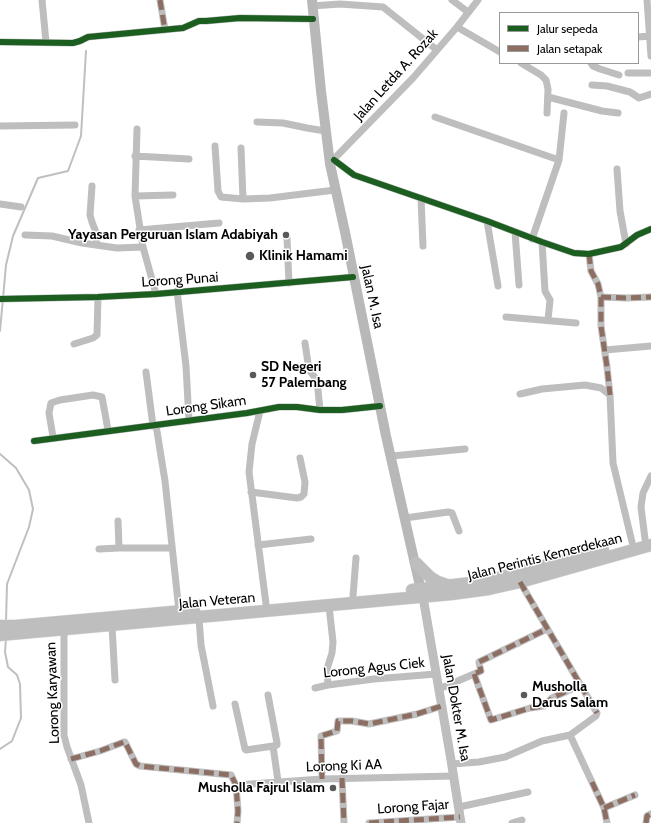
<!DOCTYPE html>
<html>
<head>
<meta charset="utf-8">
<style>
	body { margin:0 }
	#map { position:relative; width:651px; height:823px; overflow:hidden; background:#fff; font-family:Cabin,sans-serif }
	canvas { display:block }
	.legend { position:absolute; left:499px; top:12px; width:140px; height:52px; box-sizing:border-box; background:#fff; border:1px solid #999; margin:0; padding:5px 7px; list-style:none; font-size:12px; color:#000 }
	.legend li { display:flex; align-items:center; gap:8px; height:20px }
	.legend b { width:20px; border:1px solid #999 }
</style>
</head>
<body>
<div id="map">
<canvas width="651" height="823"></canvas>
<ul class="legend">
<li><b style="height:5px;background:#1b5e20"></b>Jalur sepeda</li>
<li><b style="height:5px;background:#8d6e63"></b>Jalan setapak</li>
</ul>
</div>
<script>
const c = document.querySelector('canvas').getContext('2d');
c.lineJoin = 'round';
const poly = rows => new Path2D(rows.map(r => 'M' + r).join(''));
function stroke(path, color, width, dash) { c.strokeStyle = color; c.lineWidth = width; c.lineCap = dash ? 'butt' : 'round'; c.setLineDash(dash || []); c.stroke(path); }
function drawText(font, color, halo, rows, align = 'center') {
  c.font = font + ' Cabin,sans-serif'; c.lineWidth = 3; c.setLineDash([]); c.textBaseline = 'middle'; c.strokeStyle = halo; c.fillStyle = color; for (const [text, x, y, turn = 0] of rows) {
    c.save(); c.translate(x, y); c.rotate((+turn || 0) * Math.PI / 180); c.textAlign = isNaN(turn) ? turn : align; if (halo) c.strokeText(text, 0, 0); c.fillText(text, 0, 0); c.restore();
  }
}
const stream = poly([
	[0,331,6,265,13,236,38,178,68,171,81,136,86,51],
	[0,454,16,468,29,490,33,509,29,527,7,584,6,621],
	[0,749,12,741,21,718,20,684,17,675,8,667,5,652,6,638]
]);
const minor = poly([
	[42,0,46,42],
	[160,0,165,30],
	[452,0,468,12],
	[647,0,651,56],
	[312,6,340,4,383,7,437,50],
	[457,27,500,52],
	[638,37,650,36],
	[0,42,73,43,80,41,88,37,183,28,199,21,206,21,240,18,313,19],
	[521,63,541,75,546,80,548,89,547,113],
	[591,63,593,66,600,69,619,75],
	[628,73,651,73],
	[592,85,607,86,630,92,639,98,651,94],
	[548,97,602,111,618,113],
	[435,117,559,160,532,239],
	[257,122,283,123,307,128,325,131],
	[0,126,75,125],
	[137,129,135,196,137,209,143,247,156,294],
	[215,146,218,191,221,197,243,199,270,198,335,190],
	[241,148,243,199],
	[135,156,189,159],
	[334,160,354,175,487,221,542,242,574,253,589,254,621,247,637,235,651,229],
	[559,160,564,113],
	[331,162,413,78,457,27,478,0],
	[617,169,620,211,626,244],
	[92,186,90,215,92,222,97,235,96,245],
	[135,196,173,195],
	[421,198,423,246],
	[0,204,21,207],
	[487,221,498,286],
	[139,230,219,223],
	[515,232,519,285],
	[25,235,52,236,82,243,117,248,143,247],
	[287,238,289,283],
	[542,242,545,291,550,300,548,320],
	[589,254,591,271,598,284,601,297,601,326,607,367,610,395],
	[177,291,186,366,189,421],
	[601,297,626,298,651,297],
	[0,299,98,297,156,294,353,277],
	[506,317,576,323],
	[305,343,309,370,317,380,320,410],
	[74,344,93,338,97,335,98,297],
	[605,350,651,346],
	[146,372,153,426],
	[520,394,542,389,585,385,601,388,610,395,613,463,632,542],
	[260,411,252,444,249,472,266,604],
	[156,425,165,481,179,611],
	[53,437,49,413,51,403,60,400,93,395,102,397,108,430],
	[34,441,247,413,279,407,297,407,320,410,342,410,380,406],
	[392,456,465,449],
	[251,492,297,498,301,497,304,494,305,482,300,458],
	[405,518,448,512,452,513,459,531],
	[118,521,119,548],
	[645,539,641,507,643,493,651,476],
	[258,545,311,539],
	[99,549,119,548,172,548],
	[353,596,356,558],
	[199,618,201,645,213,706],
	[112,626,115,680],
	[64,630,64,735,67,747,81,785,89,823],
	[474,674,491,720,530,708,544,706,552,698,580,685],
	[328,685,327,669,332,653,333,642,329,606],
	[315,688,328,685,374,679,436,674],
	[439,689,481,671,479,663,479,662,547,629],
	[268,695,277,743,277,745,273,746],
	[235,704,245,749,246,750,273,746,278,781],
	[570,735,604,808,607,823],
	[71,759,100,751,124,742,125,742,136,764,140,766,231,775,236,785,238,811,237,823],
	[452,764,479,762,505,757,542,741,570,735,596,716,597,713,520,582],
	[342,778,344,823],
	[322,779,321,736,337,731,338,721,352,721,369,724,417,714,442,706],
	[236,785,322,779,454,776],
	[459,807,528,792],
	[604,808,635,795],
	[369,823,460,817],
	[512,823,522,820],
	[646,823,647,816,651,814]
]);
const tertiary = poly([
	[423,597,451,760,461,823]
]);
const secondary = poly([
	[312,0,321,91,330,164,345,232,386,436,422,595]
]);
const trunk = poly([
	[416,563,430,577,438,582,447,585],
	[412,590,487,581,603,550],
	[0,626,15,626,194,610],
	[0,635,452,594,489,589,520,582,651,545]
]);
const quiet = poly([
	[160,0,165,30],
	[589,254,591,271,598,284,601,297,601,326,607,367,610,395],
	[601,297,626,298,651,297],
	[520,582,597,713],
	[476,673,481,671,479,663,479,662,547,629],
	[474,674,491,720,530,708,544,706,552,698,580,685],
	[71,759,100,751,124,742,125,742,136,764,140,766,231,775,236,785,238,811,237,823],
	[342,778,344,823],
	[322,779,321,736,337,731,338,721,352,721,369,724,417,714,442,706],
	[592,782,604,808,607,823],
	[604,808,635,795],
	[369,823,460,817],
	[646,823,647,816,651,814]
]);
const cycleway = poly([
	[0,42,73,43,80,41,88,37,183,28,199,21,206,21,240,18,313,19],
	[334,160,354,175,487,221,542,242,574,253,589,254,621,247,637,235,651,229],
	[0,299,98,297,156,294,353,277],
	[34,441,247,413,279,407,297,407,320,410,342,410,380,406]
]);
const markers = [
	[286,235,4,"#595959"],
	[250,256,5,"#595959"],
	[253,375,4,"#595959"],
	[524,695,4,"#595959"],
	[333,788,4,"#595959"]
];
const streetNames = [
	["Jalan Letda A. Rozak",396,75,-48],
	["Lorong Punai",180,280,-4],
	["Jalan M. Isa",372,297,78],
	["Lorong Sikam",206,406,-8],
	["Jalan Perintis Kemerdekaan",545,557,-14],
	["Jalan Veteran",217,601,-5],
	["Lorong Agus Ciek",374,668,-6],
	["Lorong Karyawan",53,693,-92],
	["Jalan Dokter M. Isa",456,708,80],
	["Lorong Ki AA",344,766,-2],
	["Lorong Fajar",413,807,-4]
];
const poiNames = [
	["Yayasan Perguruan Islam Adabiyah",278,235,"right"],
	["Klinik Hamami",259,256],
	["SD Negeri",261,367],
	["57 Palembang",261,383],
	["Musholla",532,687],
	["Darus Salam",532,703],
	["Musholla Fajrul Islam",325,788,"right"]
];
stroke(stream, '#bfbfbf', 2);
stroke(trunk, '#dbdbdb', 13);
stroke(minor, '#bebebe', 7);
stroke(tertiary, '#bebebe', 9);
stroke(secondary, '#b8b8b8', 10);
stroke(trunk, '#bebebe', 12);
stroke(quiet, '#8d6e63', 5, [10, 5]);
stroke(cycleway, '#1b5e20', 6);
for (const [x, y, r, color] of markers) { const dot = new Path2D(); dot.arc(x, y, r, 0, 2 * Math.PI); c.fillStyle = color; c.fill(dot); stroke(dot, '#fff', 1.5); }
drawText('14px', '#000', '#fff', streetNames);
drawText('bold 14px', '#000', '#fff', poiNames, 'left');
</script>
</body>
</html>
